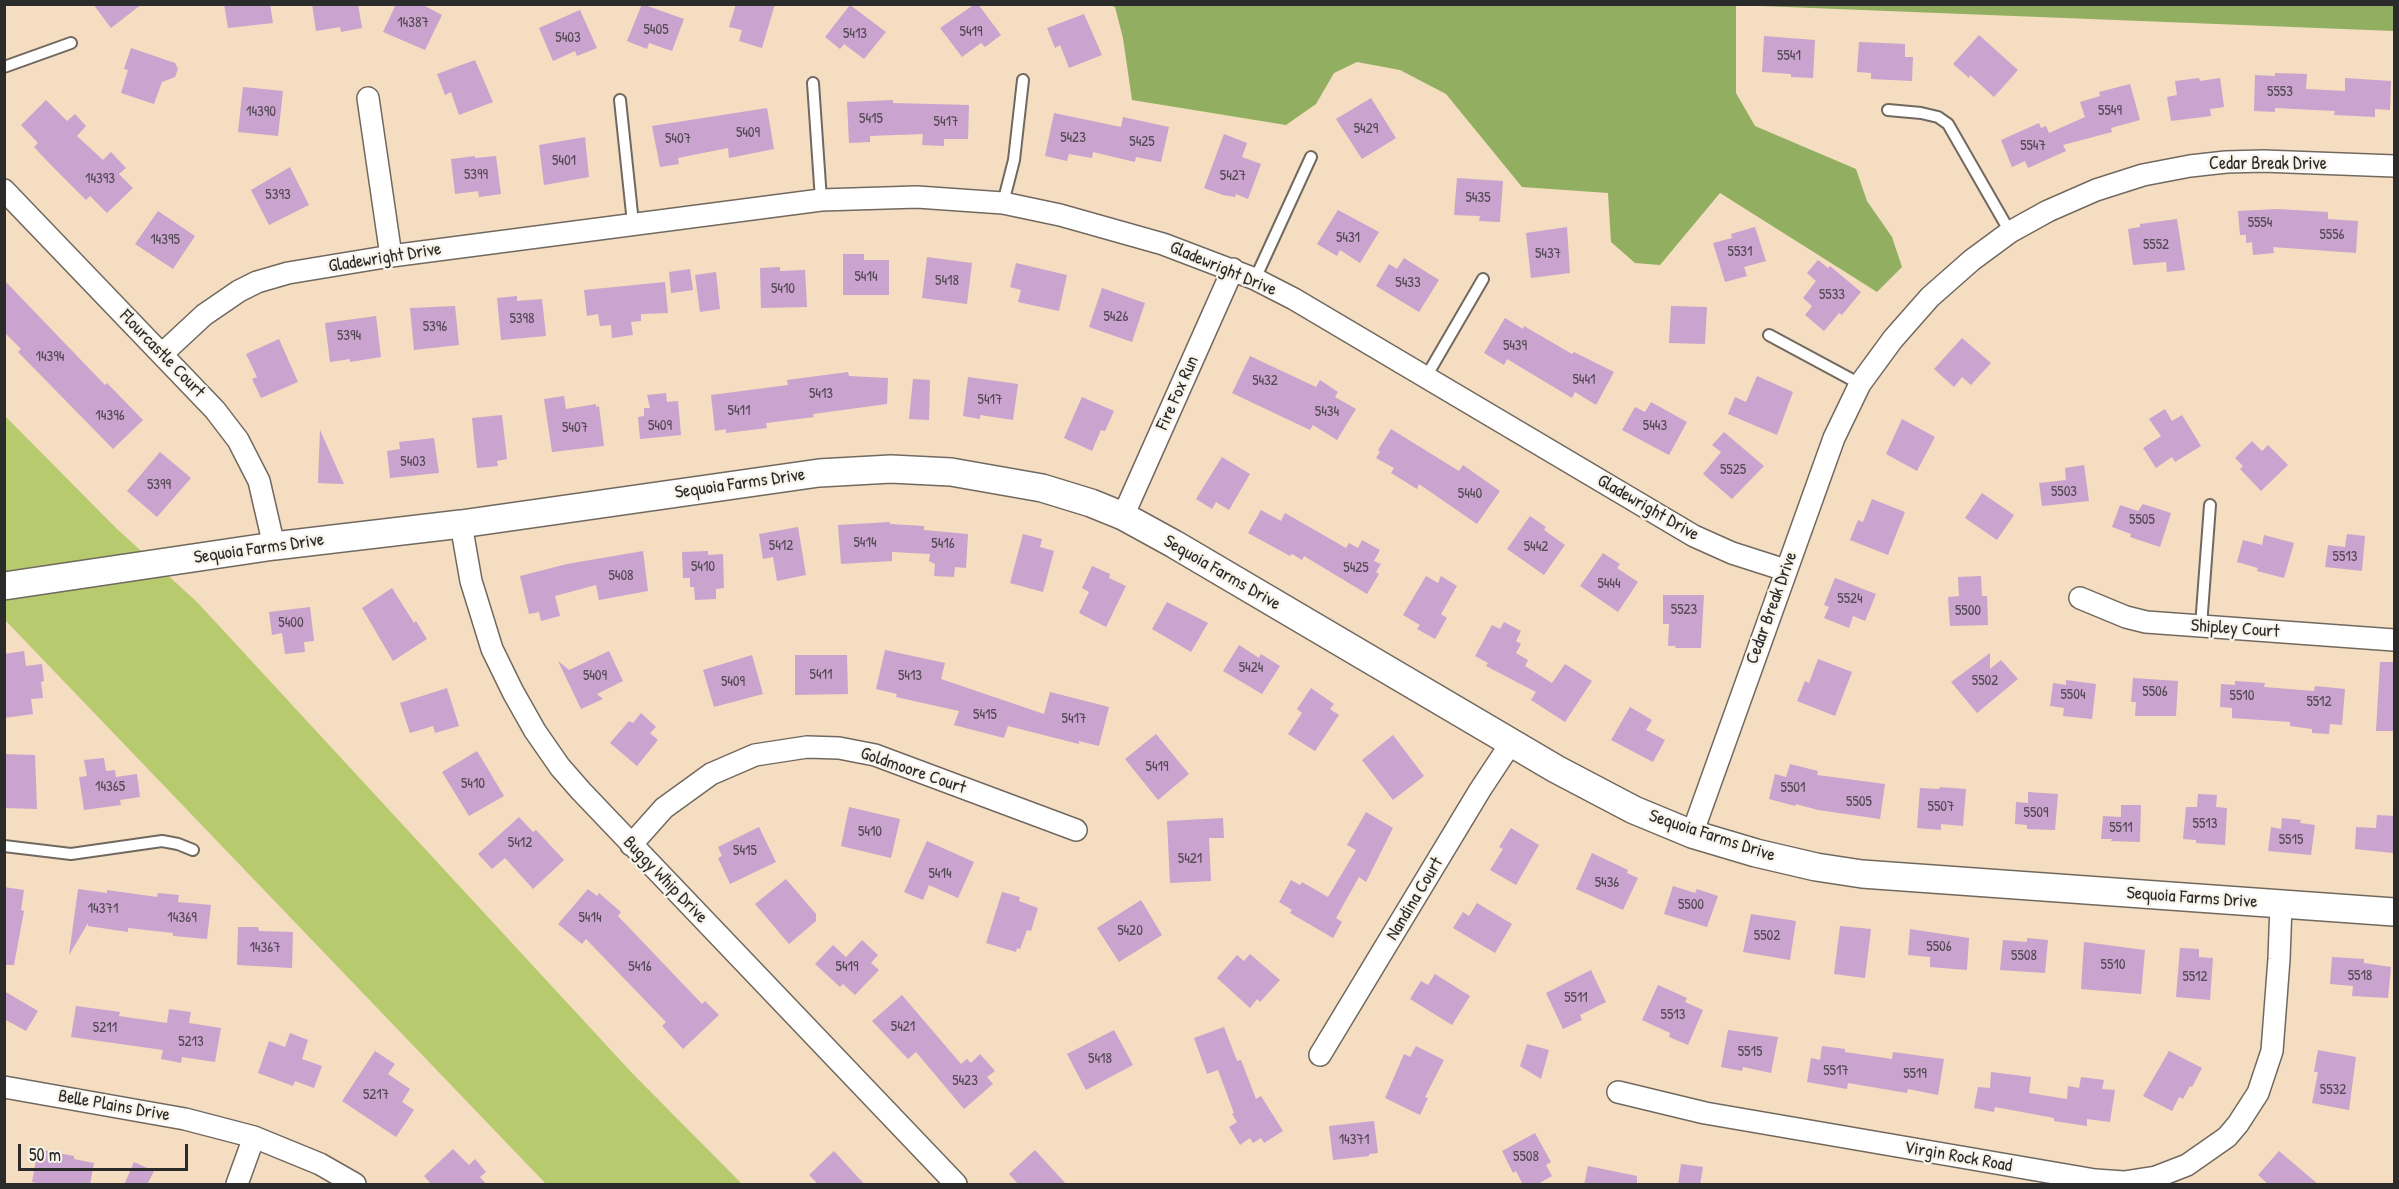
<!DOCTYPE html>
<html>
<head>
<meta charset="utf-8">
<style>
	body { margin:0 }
	#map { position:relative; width:2399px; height:1189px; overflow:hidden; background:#f4ddc0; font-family:"Patrick Hand",sans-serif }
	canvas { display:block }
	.frame { position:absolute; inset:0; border:6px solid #2b2b2b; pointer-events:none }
	.scale { position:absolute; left:18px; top:1144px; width:170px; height:27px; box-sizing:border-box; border:3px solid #2b2b2b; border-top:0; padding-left:8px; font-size:18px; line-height:21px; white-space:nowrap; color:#2b2b2b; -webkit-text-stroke:4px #f7f3e8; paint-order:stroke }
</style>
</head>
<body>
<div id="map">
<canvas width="2399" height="1189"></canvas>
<div class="frame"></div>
<div class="scale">50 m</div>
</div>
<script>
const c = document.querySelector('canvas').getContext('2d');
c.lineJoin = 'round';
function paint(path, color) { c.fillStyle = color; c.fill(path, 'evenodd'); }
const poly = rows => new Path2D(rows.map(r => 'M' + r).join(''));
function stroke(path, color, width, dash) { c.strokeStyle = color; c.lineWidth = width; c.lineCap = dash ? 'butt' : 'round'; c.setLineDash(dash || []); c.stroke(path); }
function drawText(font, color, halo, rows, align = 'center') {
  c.font = font + ' "Patrick Hand",sans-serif'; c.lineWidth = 4.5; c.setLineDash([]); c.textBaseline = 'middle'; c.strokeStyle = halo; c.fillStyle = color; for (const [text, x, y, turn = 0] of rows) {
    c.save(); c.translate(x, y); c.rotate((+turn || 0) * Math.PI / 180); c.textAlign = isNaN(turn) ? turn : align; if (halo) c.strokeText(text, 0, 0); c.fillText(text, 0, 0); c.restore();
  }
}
const green = poly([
	[4,415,116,528,197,602,632,1073,742,1184,546,1184,5,620]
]);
const forest = poly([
	[2394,4,2394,31,1736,5,1736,93,1755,126,1856,169,1867,201,1892,237,1902,267,1877,292,1720,193,1660,265,1635,263,1611,242,1608,193,1522,187,1446,94,1400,70,1357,62,1334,73,1316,104,1286,125,1132,100,1123,38,1115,7,1109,5]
]);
const building = poly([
	[93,4,142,4,111,28],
	[224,4,270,4,273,23,228,28],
	[312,4,358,4,362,28,341,32,340,27,316,31],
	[396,4,421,4,442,15,425,50,383,32],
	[642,4,684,19,672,51,649,43,647,49,627,41],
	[736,4,775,4,762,48,739,41,742,30,729,27],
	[975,4,978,4,1001,35,985,47,981,43,962,57,940,28],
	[850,5,886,32,864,59,844,44,840,49,825,37],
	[580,10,597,48,577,56,575,51,553,61,539,28],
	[1084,14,1102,55,1069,68,1060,45,1055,48,1047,28],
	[1979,35,2018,70,1994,97,1970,75,1969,78,1953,64],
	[1764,36,1815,40,1813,78,1791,77,1791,74,1762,72],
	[1859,42,1905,44,1905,57,1913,57,1912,81,1871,79,1871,73,1857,72],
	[131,48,175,63,178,69,175,77,162,82,154,104,121,93,128,70,124,69],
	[475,60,493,102,459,115,451,92,445,95,437,74],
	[2275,73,2307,74,2306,89,2345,91,2345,78,2391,81,2390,110,2375,109,2375,117,2334,115,2335,111,2275,108,2275,112,2254,111,2255,75,2275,76],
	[2199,78,2200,81,2220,78,2224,107,2210,109,2211,116,2171,121,2167,97,2177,95,2175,81],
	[2130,84,2140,120,2111,128,2112,132,2063,145,2066,151,2028,168,2025,161,2012,167,2001,140,2039,123,2041,128,2046,126,2049,133,2085,117,2080,102,2100,96,2099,92],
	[243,87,283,91,278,136,238,132],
	[1371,98,1396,138,1362,159,1336,119],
	[46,100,67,121,75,114,86,126,77,136,103,160,111,152,126,168,119,174,133,188,107,213,90,196,86,200,49,163,34,147,38,143,21,125],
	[893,100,893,103,969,105,968,139,944,139,944,146,922,145,923,134,870,136,870,142,849,143,847,102],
	[767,108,774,149,729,158,728,148,678,158,679,164,660,167,652,126],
	[1054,113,1121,127,1123,117,1169,127,1161,162,1136,157,1135,162,1093,152,1092,158,1069,154,1067,161,1045,156],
	[1224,134,1247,143,1242,157,1261,164,1248,199,1236,194,1235,197,1223,195,1204,188],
	[585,137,589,177,544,185,539,145],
	[475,156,475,158,496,156,501,194,479,197,478,191,455,194,451,159],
	[290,167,309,205,269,225,251,190],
	[1457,178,1503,181,1500,222,1479,221,1480,216,1454,215],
	[2277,209,2328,212,2328,219,2358,221,2356,253,2273,247,2274,253,2253,255,2252,242,2246,243,2246,235,2240,235,2238,211],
	[1338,210,1379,232,1360,263,1340,250,1337,256,1317,244],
	[158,211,195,236,173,269,135,244],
	[2177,219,2185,270,2167,272,2166,262,2133,265,2128,229,2140,227,2140,224],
	[1567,227,1570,273,1531,278,1526,233],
	[1755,227,1766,261,1744,267,1747,276,1725,282,1713,243,1732,238,1731,234],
	[843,254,864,254,864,260,889,260,889,295,843,295],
	[927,257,972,263,967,304,922,298],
	[1404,258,1439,280,1419,312,1376,286,1389,264,1397,269],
	[1818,260,1828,268,1830,266,1861,292,1842,315,1839,313,1824,331,1805,315,1812,306,1803,298,1816,281,1807,273],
	[1016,263,1067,275,1059,311,1018,302,1021,290,1010,287],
	[780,267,780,271,805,270,807,307,761,308,760,268],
	[690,269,693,290,671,293,669,272],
	[716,272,720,309,700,312,695,275],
	[4,280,105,385,107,383,143,420,113,449,18,352,21,349,4,332],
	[665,282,668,313,641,314,641,321,631,322,633,335,612,338,611,325,600,326,598,314,587,316,584,290],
	[1102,288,1145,303,1132,342,1089,327],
	[517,296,517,301,542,299,546,336,501,340,497,298],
	[455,306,459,345,414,350,410,308],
	[1671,306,1707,307,1705,344,1669,343],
	[376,316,381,357,350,362,350,359,330,362,325,323],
	[1505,318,1523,329,1524,326,1572,354,1574,352,1614,372,1596,405,1575,392,1572,398,1507,359,1504,365,1484,353],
	[1962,338,1991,363,1971,385,1962,377,1954,387,1934,369],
	[279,339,298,382,261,398,252,379,257,377,246,354],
	[1250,356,1316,387,1320,380,1338,392,1335,397,1356,409,1337,440,1313,425,1310,430,1232,393],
	[848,372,849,376,888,378,887,404,813,414,814,417,766,423,767,428,726,433,726,429,715,431,711,395,788,385,787,380],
	[1757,376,1793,392,1777,435,1728,414,1735,397,1746,402],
	[968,377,1018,384,1013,420,980,415,980,419,963,416],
	[913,379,930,380,929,420,909,419],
	[666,393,667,402,678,401,681,435,640,439,638,417,644,416,644,408,650,408,647,395],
	[564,396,566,409,596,404,596,407,599,406,604,446,552,452,544,399],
	[1082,397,1114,411,1105,431,1101,430,1092,451,1064,438],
	[1651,402,1687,422,1669,455,1622,430,1635,407,1645,412],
	[2165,409,2172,421,2182,415,2201,446,2175,462,2172,457,2156,468,2143,448,2161,436,2149,419],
	[502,415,507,459,497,461,498,466,477,468,472,418],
	[1902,419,1935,437,1917,471,1886,454],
	[1391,429,1459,471,1463,465,1500,491,1477,524,1419,484,1417,489,1391,473,1394,468,1376,458,1380,452,1378,450],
	[320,430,344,484,318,483],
	[1724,432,1764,466,1732,499,1703,474,1721,452,1712,445],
	[434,438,439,473,390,478,387,451,400,449,399,442],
	[2252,441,2262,451,2268,445,2288,465,2261,491,2240,469,2243,466,2235,458],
	[160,452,191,478,157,517,127,491],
	[1222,457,1250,474,1229,510,1216,502,1212,509,1196,499],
	[2084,465,2089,501,2042,506,2039,483,2066,480,2065,468],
	[1982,493,2014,515,1997,540,1965,518],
	[1872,499,1905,512,1888,555,1850,540,1858,520,1863,522],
	[2143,504,2171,513,2160,547,2130,537,2131,534,2112,527,2120,505,2138,511],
	[1261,510,1281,521,1285,513,1346,548,1349,543,1358,548,1362,540,1380,550,1374,561,1381,564,1376,572,1379,574,1367,594,1304,556,1302,560,1292,554,1290,556,1248,533],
	[1530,516,1546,527,1544,530,1565,545,1544,575,1507,549],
	[890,522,890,524,924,526,924,530,968,534,966,568,955,567,954,577,934,576,935,564,929,561,930,554,892,552,892,561,841,564,838,525],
	[798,527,806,575,777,581,773,557,763,559,759,534],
	[1023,534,1042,539,1040,547,1054,551,1043,592,1010,583],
	[2347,534,2365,536,2362,571,2325,567,2328,545,2345,547],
	[2264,535,2294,543,2284,578,2257,571,2258,568,2237,562,2243,540,2262,545],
	[643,551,648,591,599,600,596,585,555,596,560,616,541,621,539,612,529,614,520,576,567,564],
	[708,551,708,555,723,554,724,588,716,589,716,599,695,600,694,587,690,587,690,578,683,578,682,552],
	[1603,553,1620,564,1617,568,1638,582,1618,612,1580,586],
	[1092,566,1110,574,1109,578,1126,586,1106,627,1079,613,1089,592,1082,588],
	[1426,576,1438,583,1441,576,1457,586,1441,614,1447,618,1435,639,1417,629,1420,625,1403,615],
	[1981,576,1982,596,1987,596,1988,625,1950,626,1948,597,1959,596,1958,577],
	[1835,578,1876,594,1865,621,1853,616,1849,628,1824,618,1829,607,1824,605],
	[392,588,414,623,416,621,427,639,393,661,362,608],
	[1663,595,1704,595,1701,648,1675,648,1676,646,1668,646,1669,624,1663,624],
	[1167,602,1208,623,1191,652,1152,629],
	[310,607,314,641,304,642,305,652,285,654,282,633,272,635,269,612],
	[1504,622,1521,631,1516,641,1521,644,1516,653,1528,660,1525,666,1552,683,1565,664,1592,681,1565,722,1531,700,1536,692,1486,666,1488,663,1475,656,1492,625,1500,629],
	[1239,645,1259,658,1261,654,1280,666,1262,694,1223,671],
	[885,650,945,663,941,679,1044,714,1050,692,1109,707,1099,746,1079,741,1079,744,1008,726,1004,738,954,725,959,711,896,697,897,694,876,689],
	[24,651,26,666,42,664,44,681,41,682,43,698,31,699,33,714,4,718,4,654],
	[609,651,623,681,597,694,603,699,581,709,558,661,569,670],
	[1990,653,1990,669,2001,660,2018,679,1977,713,1951,682],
	[752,655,763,694,714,707,703,670],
	[795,655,847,655,848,694,795,695],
	[1818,659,1852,672,1835,716,1797,701,1805,681,1809,683],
	[2380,662,2394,662,2394,731,2376,731],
	[2133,678,2178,681,2176,716,2135,716,2136,702,2131,702],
	[2066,680,2096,684,2092,719,2063,716,2064,708,2050,706,2053,683,2066,685],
	[2235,681,2265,683,2264,687,2314,691,2315,686,2345,689,2342,725,2330,724,2329,734,2312,733,2312,729,2290,726,2290,722,2232,718,2232,708,2220,707,2221,684,2235,685],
	[447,688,459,726,435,733,433,726,410,733,400,703],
	[1311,688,1334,704,1330,709,1339,715,1315,751,1288,734,1302,713,1297,709],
	[1630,707,1652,720,1646,730,1665,740,1653,762,1611,740],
	[641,713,656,727,650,733,658,740,637,766,610,743,629,721,633,723],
	[1156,734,1189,774,1158,800,1125,759],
	[1393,735,1424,776,1393,800,1362,760],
	[477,751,504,796,469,816,442,772],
	[4,754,35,755,37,809,4,808],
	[104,758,106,771,115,770,116,777,137,774,140,797,120,800,121,805,84,810,79,777,87,776,84,760],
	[1790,764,1818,771,1817,775,1885,784,1880,819,1818,810,1796,804,1795,806,1769,799,1775,774,1786,777],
	[1940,787,1966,789,1963,826,1941,824,1941,830,1917,828,1920,788,1939,789],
	[2028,792,2058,794,2055,830,2027,829,2027,825,2015,824,2016,802,2028,803],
	[2198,794,2217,795,2216,807,2227,808,2225,845,2196,843,2196,840,2183,839,2186,807,2197,807],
	[2121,805,2141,805,2140,842,2111,841,2112,839,2101,839,2103,816,2121,817],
	[849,807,900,819,891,858,841,846],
	[1366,812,1393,828,1366,882,1359,877,1336,918,1342,922,1333,938,1290,913,1292,910,1279,902,1291,880,1300,885,1302,882,1328,897,1356,850,1347,845],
	[2377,815,2394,816,2393,853,2355,849,2356,827,2376,828],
	[519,817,533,832,536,830,564,860,533,889,505,858,492,869,478,854],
	[1223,818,1224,838,1209,838,1211,881,1170,883,1167,821],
	[2282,818,2301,820,2300,823,2315,825,2311,855,2268,851,2271,827,2281,829],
	[759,827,776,862,730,884,718,858,722,856,718,847],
	[1511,828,1539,845,1516,885,1490,870,1503,849,1499,847],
	[927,841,974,862,958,898,929,885,923,900,904,892],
	[1592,853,1628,870,1627,873,1638,878,1623,910,1576,889],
	[786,879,816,914,816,921,789,944,755,904],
	[1673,886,1695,893,1697,889,1718,896,1707,927,1664,914],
	[4,887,24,890,21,910,24,911,14,965,4,965],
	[78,889,107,893,107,890,157,897,158,893,179,895,178,902,211,905,207,939,173,936,173,933,128,928,128,932,88,926,88,923,69,955],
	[588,889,597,896,599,893,621,912,618,916,702,1004,705,1001,719,1015,683,1049,662,1026,666,1022,586,939,582,944,558,924],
	[1002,892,1020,897,1019,901,1038,908,1031,931,1027,930,1020,949,1017,948,1016,952,986,943],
	[1141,900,1162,935,1119,962,1097,928],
	[1477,903,1512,924,1495,953,1453,928,1463,912,1469,916],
	[1751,914,1796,921,1790,960,1743,952],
	[1840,926,1871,929,1865,978,1834,974],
	[238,927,258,927,259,931,293,932,292,968,237,965],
	[1910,929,1969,938,1967,970,1930,967,1930,957,1908,955],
	[2027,938,2048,940,2045,973,2000,970,2003,940,2027,942],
	[862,940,878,955,871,963,879,970,855,995,843,984,840,987,815,964,833,945,846,957],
	[2084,942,2145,950,2141,994,2081,989],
	[2180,948,2199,949,2199,957,2213,958,2210,1000,2176,997],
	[1250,954,1280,980,1260,1002,1257,999,1250,1008,1217,978,1237,955,1244,961],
	[2332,957,2364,959,2364,963,2391,967,2388,998,2352,996,2353,986,2330,984],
	[1591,970,1606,1002,1580,1015,1582,1020,1563,1029,1546,993],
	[1435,974,1470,996,1452,1025,1410,999,1421,981,1428,985],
	[1658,985,1687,998,1685,1002,1703,1010,1688,1045,1669,1037,1670,1033,1642,1020],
	[4,991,38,1011,26,1031,4,1019],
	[902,995,961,1064,967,1059,971,1063,980,1054,995,1071,987,1077,993,1084,964,1109,916,1052,908,1059,872,1021],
	[76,1006,120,1012,119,1016,167,1023,169,1009,191,1012,189,1023,221,1028,215,1062,182,1057,181,1063,161,1059,163,1050,71,1037],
	[1224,1027,1237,1061,1241,1060,1256,1099,1261,1096,1283,1131,1264,1143,1261,1138,1253,1143,1250,1138,1240,1145,1229,1127,1237,1122,1232,1114,1234,1113,1218,1070,1207,1074,1194,1038],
	[1114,1030,1133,1065,1086,1090,1067,1054],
	[1728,1030,1778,1037,1771,1073,1743,1067,1742,1071,1721,1067],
	[290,1033,308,1040,302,1059,322,1066,314,1088,295,1081,293,1086,258,1073,269,1041,285,1047],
	[1527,1044,1549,1050,1541,1079,1520,1066],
	[1416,1046,1444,1060,1425,1097,1428,1098,1420,1115,1385,1098,1404,1054,1410,1057],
	[1822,1046,1845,1049,1845,1052,1892,1059,1893,1052,1944,1059,1938,1095,1908,1089,1907,1093,1848,1083,1847,1089,1807,1082,1811,1058,1820,1060],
	[2318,1050,2356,1057,2349,1110,2312,1103,2318,1072,2314,1072],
	[375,1051,395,1064,388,1074,410,1089,402,1102,414,1110,396,1137,342,1101],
	[2169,1051,2202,1068,2192,1087,2190,1086,2183,1099,2179,1097,2172,1111,2143,1096],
	[1991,1072,2031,1077,2029,1093,2067,1099,2068,1086,2079,1088,2081,1077,2104,1080,2102,1089,2115,1090,2110,1122,2087,1119,2087,1126,2054,1121,2054,1118,1995,1107,1994,1112,1974,1108,1978,1087,1990,1088],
	[1374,1121,1378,1153,1369,1154,1369,1156,1333,1160,1329,1126],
	[1535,1133,1551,1162,1546,1165,1552,1176,1536,1185,1523,1185,1516,1171,1513,1173,1502,1151],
	[38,1149,74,1156,74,1159,94,1163,90,1185,47,1185,32,1182],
	[453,1149,469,1165,475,1159,486,1172,480,1177,487,1185,432,1185,424,1176],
	[1035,1150,1067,1185,1019,1185,1009,1174],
	[834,1151,865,1185,819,1185,809,1175],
	[2279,1151,2319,1185,2269,1185,2258,1175],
	[134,1162,154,1171,147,1185,124,1185],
	[1681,1164,1703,1167,1700,1185,1678,1185],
	[1588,1166,1637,1176,1637,1185,1584,1185]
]);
const service = poly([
	[4,67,71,43],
	[813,83,821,200],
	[620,100,633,223],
	[1888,110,1921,113,1938,117,1948,124,2010,232],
	[1003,203,1014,160,1023,80],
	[1255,279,1311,157],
	[1769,335,1860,384],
	[1426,377,1483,279],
	[2201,626,2210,505],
	[4,846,71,854,162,841,178,844,193,850]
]);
const minor = poly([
	[368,98,391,256],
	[4,190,215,410,238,440,259,481,274,546],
	[162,354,204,315,239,291,257,282,288,273,391,256,821,200,917,197,1003,203,1060,215,1163,244,1255,279,1294,299,1694,536,1732,553,1785,570],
	[1123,516,1233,269],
	[461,524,471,581,492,649,513,692,535,731,560,767,581,791,956,1184],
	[2080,598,2126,617,2146,622,2394,640],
	[1692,834,1834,438,1860,384,1893,339,1930,297,1972,260,2010,232,2048,211,2096,190,2143,175,2190,166,2226,162,2263,161,2394,166],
	[631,845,664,808,711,774,755,755,807,747,839,748,875,755,1076,830],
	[1320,1055,1480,790,1511,743],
	[4,1087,185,1119,254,1137,320,1164,355,1184],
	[1618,1092,1705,1113,2095,1180,2124,1182,2156,1177,2187,1165,2227,1137,2238,1124,2258,1093,2272,1051,2279,959,2281,905],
	[237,1184,254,1137]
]);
const tertiary = poly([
	[4,586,274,546,461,524,819,473,891,469,951,472,1042,488,1091,503,1123,516,1174,544,1556,769,1634,810,1692,834,1756,853,1816,867,1862,874,2394,912]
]);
const numberNames = [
	["14387",413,23],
	["5405",656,30],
	["5419",971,32],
	["5413",855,34],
	["5403",568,38],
	["5541",1789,56],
	["5553",2280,92],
	["5549",2110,111],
	["14390",261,112],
	["5415",871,119],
	["5417",946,122],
	["5429",1366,129],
	["5409",748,133],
	["5423",1073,138],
	["5407",678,139],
	["5425",1142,142],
	["5547",2033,146],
	["5401",564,161],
	["5399",476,175],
	["5427",1233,176],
	["14393",100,179],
	["5393",278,195],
	["5435",1478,198],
	["5554",2260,223],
	["5556",2332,235],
	["5431",1348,238],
	["14395",165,240],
	["5552",2156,245],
	["5531",1740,252],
	["5437",1548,254],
	["5414",866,277],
	["5418",947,281],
	["5433",1408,283],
	["5410",783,289],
	["5533",1832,295],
	["5426",1116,317],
	["5398",522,319],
	["5396",435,327],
	["5394",349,336],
	["5439",1515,346],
	["14394",50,357],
	["5441",1584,380],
	["5432",1265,381],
	["5413",821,394],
	["5417",990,400],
	["5411",739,411],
	["5434",1327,412],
	["14396",110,416],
	["5409",660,426],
	["5443",1655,426],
	["5407",575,428],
	["5403",413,462],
	["5525",1733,470],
	["5399",159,485],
	["5503",2064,492],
	["5440",1470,494],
	["5505",2142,520],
	["5414",865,543],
	["5416",943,544],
	["5412",781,546],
	["5442",1536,547],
	["5513",2345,557],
	["5410",703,567],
	["5425",1356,568],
	["5408",621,576],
	["5444",1609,584],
	["5524",1850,599],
	["5523",1684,610],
	["5500",1968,611],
	["5400",291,623],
	["5424",1251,668],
	["5411",821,675],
	["5409",595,676],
	["5413",910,676],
	["5502",1985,681],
	["5409",733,682],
	["5506",2155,692],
	["5504",2073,695],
	["5510",2242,696],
	["5512",2319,702],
	["5415",985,715],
	["5417",1074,719],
	["5419",1157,767],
	["5410",473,784],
	["14365",110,787],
	["5501",1793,788],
	["5505",1859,802],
	["5507",1941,807],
	["5509",2036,813],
	["5513",2205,824],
	["5511",2121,828],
	["5410",870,832],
	["5515",2291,840],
	["5412",520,843],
	["5415",745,851],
	["5421",1190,859],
	["5414",940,874],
	["5436",1607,883],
	["5500",1691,905],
	["14371",103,909],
	["14369",182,918],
	["5414",590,918],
	["5420",1130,931],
	["5502",1767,936],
	["5506",1939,947],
	["14367",265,948],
	["5508",2024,956],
	["5510",2113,965],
	["5416",640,967],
	["5419",847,967],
	["5518",2360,976],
	["5512",2195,977],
	["5511",1576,998],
	["5513",1673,1015],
	["5421",903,1027],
	["5211",105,1028],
	["5213",191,1042],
	["5515",1750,1052],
	["5418",1100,1059],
	["5517",1836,1071],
	["5519",1915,1074],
	["5423",965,1081],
	["5532",2333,1090],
	["5217",376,1095],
	["14371",1354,1140],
	["5508",1526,1157]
];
const streetNames = [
	["Cedar Break Drive",2268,164],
	["Gladewright Drive",385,258,-9],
	["Gladewright Drive",1223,269,23],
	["Flourcastle Court",162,354,46],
	["Fire Fox Run",1178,393,-66],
	["Sequoia Farms Drive",740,484,-8],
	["Gladewright Drive",1648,508,30],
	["Sequoia Farms Drive",259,549,-8],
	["Sequoia Farms Drive",1222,573,30],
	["Cedar Break Drive",1772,608,-70],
	["Shipley Court",2235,629,4],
	["Goldmoore Court",913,771,19],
	["Sequoia Farms Drive",1712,836,18],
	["Buggy Whip Drive",665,880,46],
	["Sequoia Farms Drive",2192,898,4],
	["Nandina Court",1415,899,-59],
	["Belle Plains Drive",114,1106,10],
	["Virgin Rock Road",1958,1157,10]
];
paint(green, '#b8ca6e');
paint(forest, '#92ae61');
paint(building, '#caa3ce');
stroke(service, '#71695f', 14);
stroke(minor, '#71695f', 24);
stroke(tertiary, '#71695f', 30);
stroke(service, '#fff', 10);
stroke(minor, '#fff', 21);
stroke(tertiary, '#fff', 27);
drawText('15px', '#534954', null, numberNames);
drawText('18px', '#2b2b2b', '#f7f3e8', streetNames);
</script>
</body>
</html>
